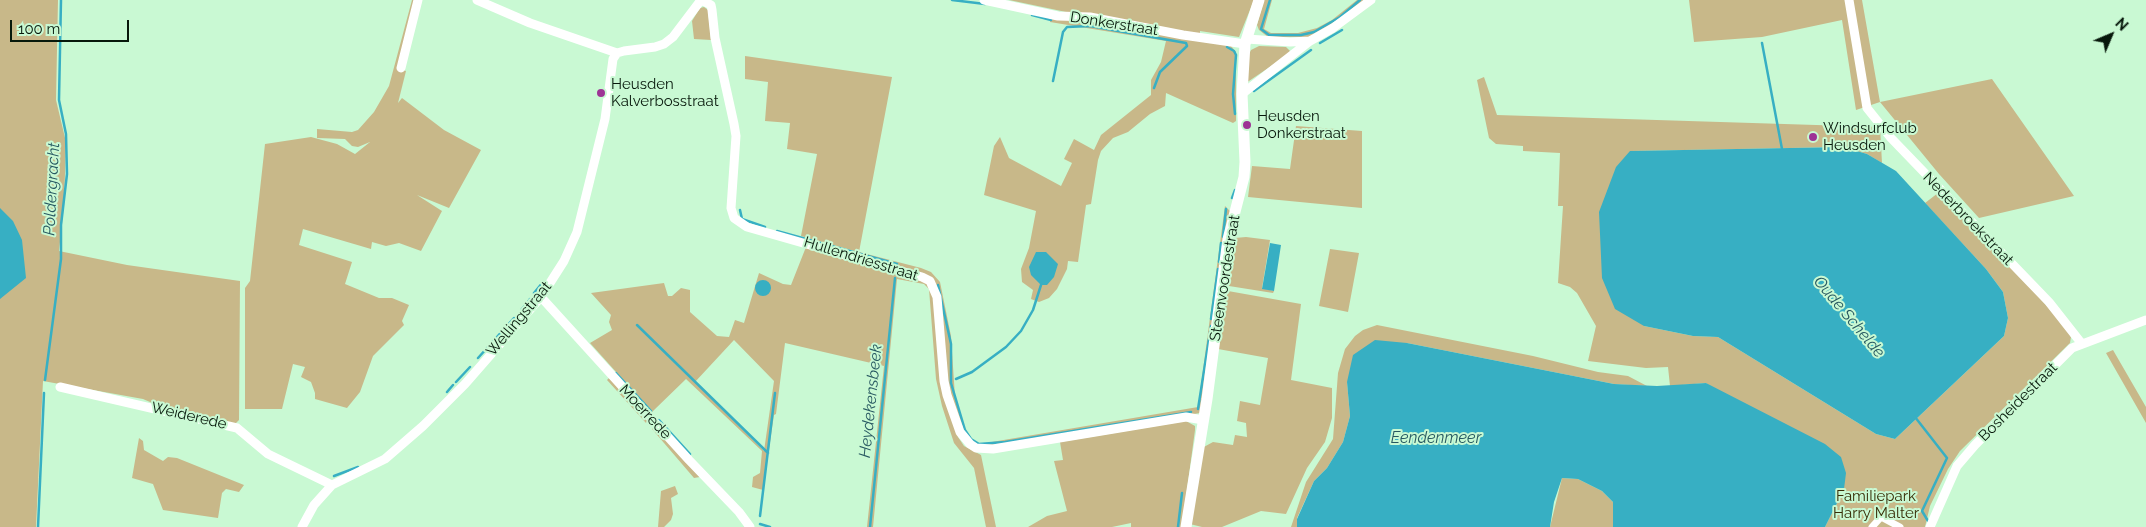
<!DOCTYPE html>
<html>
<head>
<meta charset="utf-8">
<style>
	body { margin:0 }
	#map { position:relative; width:2146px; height:527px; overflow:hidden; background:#c9f9d3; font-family:Raleway,sans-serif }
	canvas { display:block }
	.north { position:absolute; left:2086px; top:10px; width:50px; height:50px; -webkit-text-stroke:4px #c9f9d3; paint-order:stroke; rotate:45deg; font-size:14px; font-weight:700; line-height:20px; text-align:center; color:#07180b }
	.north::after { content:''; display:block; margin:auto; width:18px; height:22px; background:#07180b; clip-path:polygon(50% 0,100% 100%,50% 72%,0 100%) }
	.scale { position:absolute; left:10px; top:20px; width:119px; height:22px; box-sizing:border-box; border:2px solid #07180b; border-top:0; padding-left:6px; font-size:15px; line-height:18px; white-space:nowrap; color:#07180b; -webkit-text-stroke:4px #c9f9d3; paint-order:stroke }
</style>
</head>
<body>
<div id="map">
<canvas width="2146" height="527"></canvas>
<div class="north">N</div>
<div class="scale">100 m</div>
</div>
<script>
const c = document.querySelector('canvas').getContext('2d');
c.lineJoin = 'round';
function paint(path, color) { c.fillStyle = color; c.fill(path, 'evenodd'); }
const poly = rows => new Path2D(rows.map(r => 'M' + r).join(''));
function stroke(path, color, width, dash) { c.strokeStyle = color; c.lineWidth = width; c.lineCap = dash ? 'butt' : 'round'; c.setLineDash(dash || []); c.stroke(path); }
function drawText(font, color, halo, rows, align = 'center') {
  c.font = font + ' Raleway,sans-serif'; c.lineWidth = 4; c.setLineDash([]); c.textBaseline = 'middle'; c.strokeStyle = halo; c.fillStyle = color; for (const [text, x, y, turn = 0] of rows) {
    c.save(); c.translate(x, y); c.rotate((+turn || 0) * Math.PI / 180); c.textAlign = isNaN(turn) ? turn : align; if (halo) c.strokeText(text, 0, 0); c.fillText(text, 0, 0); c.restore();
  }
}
const green = poly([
	[0,0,58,0,56,100,66,142,64,205,59,251,127,265,240,281,239,420,235,424,157,405,143,399,43,381,36,527,0,527],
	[412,0,414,0,398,68,406,71,398,103,402,98,444,130,481,150,449,208,417,195,442,211,421,251,399,243,386,246,372,242,371,249,303,229,299,245,352,262,345,284,379,298,392,298,409,305,402,321,404,325,373,356,360,392,347,408,315,399,315,393,311,382,301,377,305,367,293,364,282,409,245,409,245,288,250,281,265,144,311,137,337,144,355,154,370,142,358,147,352,146,345,139,317,138,317,129,352,132,358,130,374,112,389,86],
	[1009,0,1254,0,1239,37,1200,31,1200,41,1231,46,1236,52,1236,121,1233,123,1166,93,1165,106,1150,114,1128,132,1113,138,1101,151,1098,160,1091,204,1086,205,1078,262,1068,261,1067,269,1057,289,1049,298,1039,302,1031,299,1033,290,1022,282,1021,269,1029,248,1036,211,984,195,994,146,1000,137,1009,158,1061,186,1072,163,1064,159,1074,139,1094,150,1101,135,1151,95,1151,80,1161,62,1166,41,1050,22,1051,18,1066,12],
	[1264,0,1272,0,1264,29,1271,33,1298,33,1317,28,1332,20,1357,0,1364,0,1320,32,1308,37,1268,37,1259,30,1257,25],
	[1689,0,1862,0,1880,102,1992,79,2074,196,1979,218,1939,174,1880,102,1856,110,1842,20,1762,37,1694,42],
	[704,7,708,10,711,40,694,39,692,21,700,8],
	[1259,46,1286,47,1290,51,1289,54,1246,83,1248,56,1251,50],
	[745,56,892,77,859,252,921,268,931,272,940,282,951,336,955,397,966,431,973,440,980,444,1198,407,1225,206,1231,212,1200,413,998,446,977,445,965,435,948,387,935,284,857,256,858,252,801,236,817,154,787,149,790,123,765,121,768,82,745,79],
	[1484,77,1497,115,1880,127,1882,163,1867,154,1843,147,1631,151,1644,326,1693,336,1718,337,1876,434,1895,439,2004,336,2008,318,2003,292,1986,269,1925,203,1938,193,2039,297,2066,328,2071,337,2070,343,1960,451,1948,469,1930,506,1925,527,1825,527,1844,489,1706,383,1670,386,1668,367,1646,368,1588,361,1596,326,1577,293,1570,287,1558,283,1563,206,1558,206,1560,153,1523,151,1523,146,1496,144,1489,138,1477,80],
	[1296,126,1362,131,1362,208,1248,197,1252,166,1290,169],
	[1246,237,1270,240,1262,288,1274,291,1273,293,1229,286,1235,238],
	[806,247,924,281,931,287,934,293,943,394,958,437,964,446,981,455,996,527,986,527,974,468,954,443,942,406,936,379,929,289,924,284,897,279,873,527,867,527,884,366,785,343,776,414,774,415,763,490,752,487,753,477,760,473,762,451,686,379,652,412,590,343,612,330,609,322,611,315,591,293,664,283,668,296,672,296,681,288,690,290,690,312,717,336,729,337,735,320,744,323,759,273,783,284,791,285],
	[734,340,774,381,764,451,695,382],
	[1330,249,1359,253,1348,312,1319,306],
	[1228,291,1301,304,1291,380,1332,388,1332,418,1325,442,1307,468,1286,514,1261,511,1222,527,1202,527,1190,524,1202,448,1213,442,1233,445,1235,435,1247,437,1246,423,1237,421,1240,401,1260,405,1268,358,1218,349,1224,299,1227,296],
	[1377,325,1533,356,1598,372,1628,376,1647,386,1614,384,1407,343,1347,382,1350,416,1343,442,1327,468,1314,481,1297,518,1297,527,1291,527,1306,482,1333,439,1338,373,1345,349,1355,336,1363,330],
	[2113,350,2146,407,2146,423,2106,353],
	[609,378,648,420,646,423,607,380],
	[1186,421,1195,426,1195,430,1182,527,1131,527,1131,523,1112,527,1028,527,1047,516,1067,511,1054,461,1063,460,1060,442],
	[654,427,700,477,694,478,652,429],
	[139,438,143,441,144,450,163,461,168,457,177,458,244,485,239,492,226,489,222,493,218,518,163,510,153,484,132,478],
	[1562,478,1578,479,1602,491,1613,502,1613,527,1550,527],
	[675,486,678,494,671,498,673,514,671,520,664,527,658,527,661,491]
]);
const water = poly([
	[1843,147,1867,154,1896,171,1986,269,2003,292,2008,318,2004,336,1895,439,1876,434,1718,337,1693,336,1644,326,1615,309,1602,278,1599,212,1616,167,1630,151],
	[0,208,13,221,22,240,26,278,0,299],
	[1270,243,1281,245,1274,291,1262,289],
	[1036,252,1046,252,1058,264,1054,277,1047,285,1041,285,1031,275,1029,267],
	'755 288a8 8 0 1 1 16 0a8 8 0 1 1-16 0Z',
	[1375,340,1407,343,1614,384,1657,386,1706,383,1825,444,1841,457,1846,473,1844,489,1825,527,1613,527,1613,502,1602,491,1578,479,1562,478,1554,502,1550,527,1297,527,1297,519,1314,481,1327,468,1343,442,1350,416,1347,382,1353,355]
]);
const stream = poly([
	[952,0,985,4],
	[1270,0,1261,29,1269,35,1301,35,1314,32,1340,17,1360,0],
	[1032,15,1051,20],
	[1320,43,1342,30],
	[1762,43,1782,149],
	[1227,47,1234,51,1236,55,1233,94,1235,114],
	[1053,81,1063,32,1067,27,1090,26,1186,43,1187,46,1160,72,1154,88],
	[1254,91,1311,50],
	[1232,198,1235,190],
	[740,210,742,219,765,227],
	[777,231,897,264],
	[1223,237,1226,209],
	[1233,245,1234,238],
	[1219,262,1221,243],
	[938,285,951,344,951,383,965,430,971,439,979,444,1005,442,1191,412],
	[534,293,543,282],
	[528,302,530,299],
	[522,309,525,306],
	[1211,319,1218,269],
	[637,325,768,453],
	[478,358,514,318],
	[616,373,651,411],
	[956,379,972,372,1006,347,1021,331,1033,310,1041,285],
	[45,380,61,259,61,225,67,174,66,134,59,100,61,0],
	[456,382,470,367],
	[447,392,453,385],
	[1198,409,1211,326],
	[1915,417,1947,458,1922,511,1928,521],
	[659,420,690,454],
	[334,476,358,467],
	[760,516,775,393],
	[760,524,770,527],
	[38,527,44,393],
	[870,527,895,278],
	[1178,527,1182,493]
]);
const pedestrian = poly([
	[1872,527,1881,517,1900,527]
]);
const minor = poly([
	[477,0,530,23,617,53],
	[701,0,711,5,712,10,715,38,734,124,736,136,731,208,734,218,747,227,922,277,930,281,937,297,944,381,947,395,960,432,970,444,976,448,993,449,1186,417,1203,420],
	[984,0,1058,16,1090,17,1183,35,1245,44],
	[1849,0,1867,108,1891,138,2049,302,2082,344],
	[1247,39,1290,42,1310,41],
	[401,68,418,0],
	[1242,94,1310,41,1333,28,1371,0],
	[541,297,689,460,739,512,750,527],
	[60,387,237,428,268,454,332,485],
	[302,527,314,505,332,485,385,459,423,426,465,384,541,297,564,261,577,232,605,119,613,59,617,53,624,51,655,47,664,44,673,37,701,0],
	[1930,527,1957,466,1975,445,2072,348,2146,320]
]);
const tertiary = poly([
	[1186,527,1207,399,1228,239,1244,177,1245,162,1242,94,1245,44,1259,0]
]);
const markers = [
	[601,93,5,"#9d3395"],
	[1247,125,5,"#9d3395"],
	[1813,137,5,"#9d3395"]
];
const streetNames = [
	["Donkerstraat",1114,24,9],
	["Nederbroekstraat",1968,219,46],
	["Hullendriesstraat",861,259,17],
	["Steenvoordestraat",1225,278,-81],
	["Wellingstraat",519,319,-50],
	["Bosheidestraat",2018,402,-45],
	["Moerrede",645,412,47],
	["Weiderede",189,416,13]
];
const poiNames = [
	["Heusden",611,84],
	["Kalverbosstraat",611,101],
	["Heusden",1257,116],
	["Donkerstraat",1257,133],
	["Windsurfclub",1823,128],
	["Heusden",1823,145]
];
const parkNames = [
	["Familiepark",1876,496],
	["Harry Malter",1876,513]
];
const waterNames = [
	["Poldergracht",52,189,-87],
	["Oude Schelde",1849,317,50],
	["Heydekensbeek",871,401,-84],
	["Eendenmeer",1436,438]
];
paint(green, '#c8b889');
paint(water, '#37afc3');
stroke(stream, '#37afc3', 2.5);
stroke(pedestrian, '#fff', 7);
stroke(minor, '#fff', 9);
stroke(tertiary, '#fff', 11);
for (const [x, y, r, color] of markers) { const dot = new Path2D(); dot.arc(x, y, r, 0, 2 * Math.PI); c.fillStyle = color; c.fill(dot); stroke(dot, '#c9f9d3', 2); }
drawText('15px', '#07180b', '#c9f9d3', streetNames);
drawText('15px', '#07180b', '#c9f9d3', poiNames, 'left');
drawText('15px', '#372c06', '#c9f9d3', parkNames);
drawText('italic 16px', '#275861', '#c9f9d3', waterNames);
</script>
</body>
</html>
